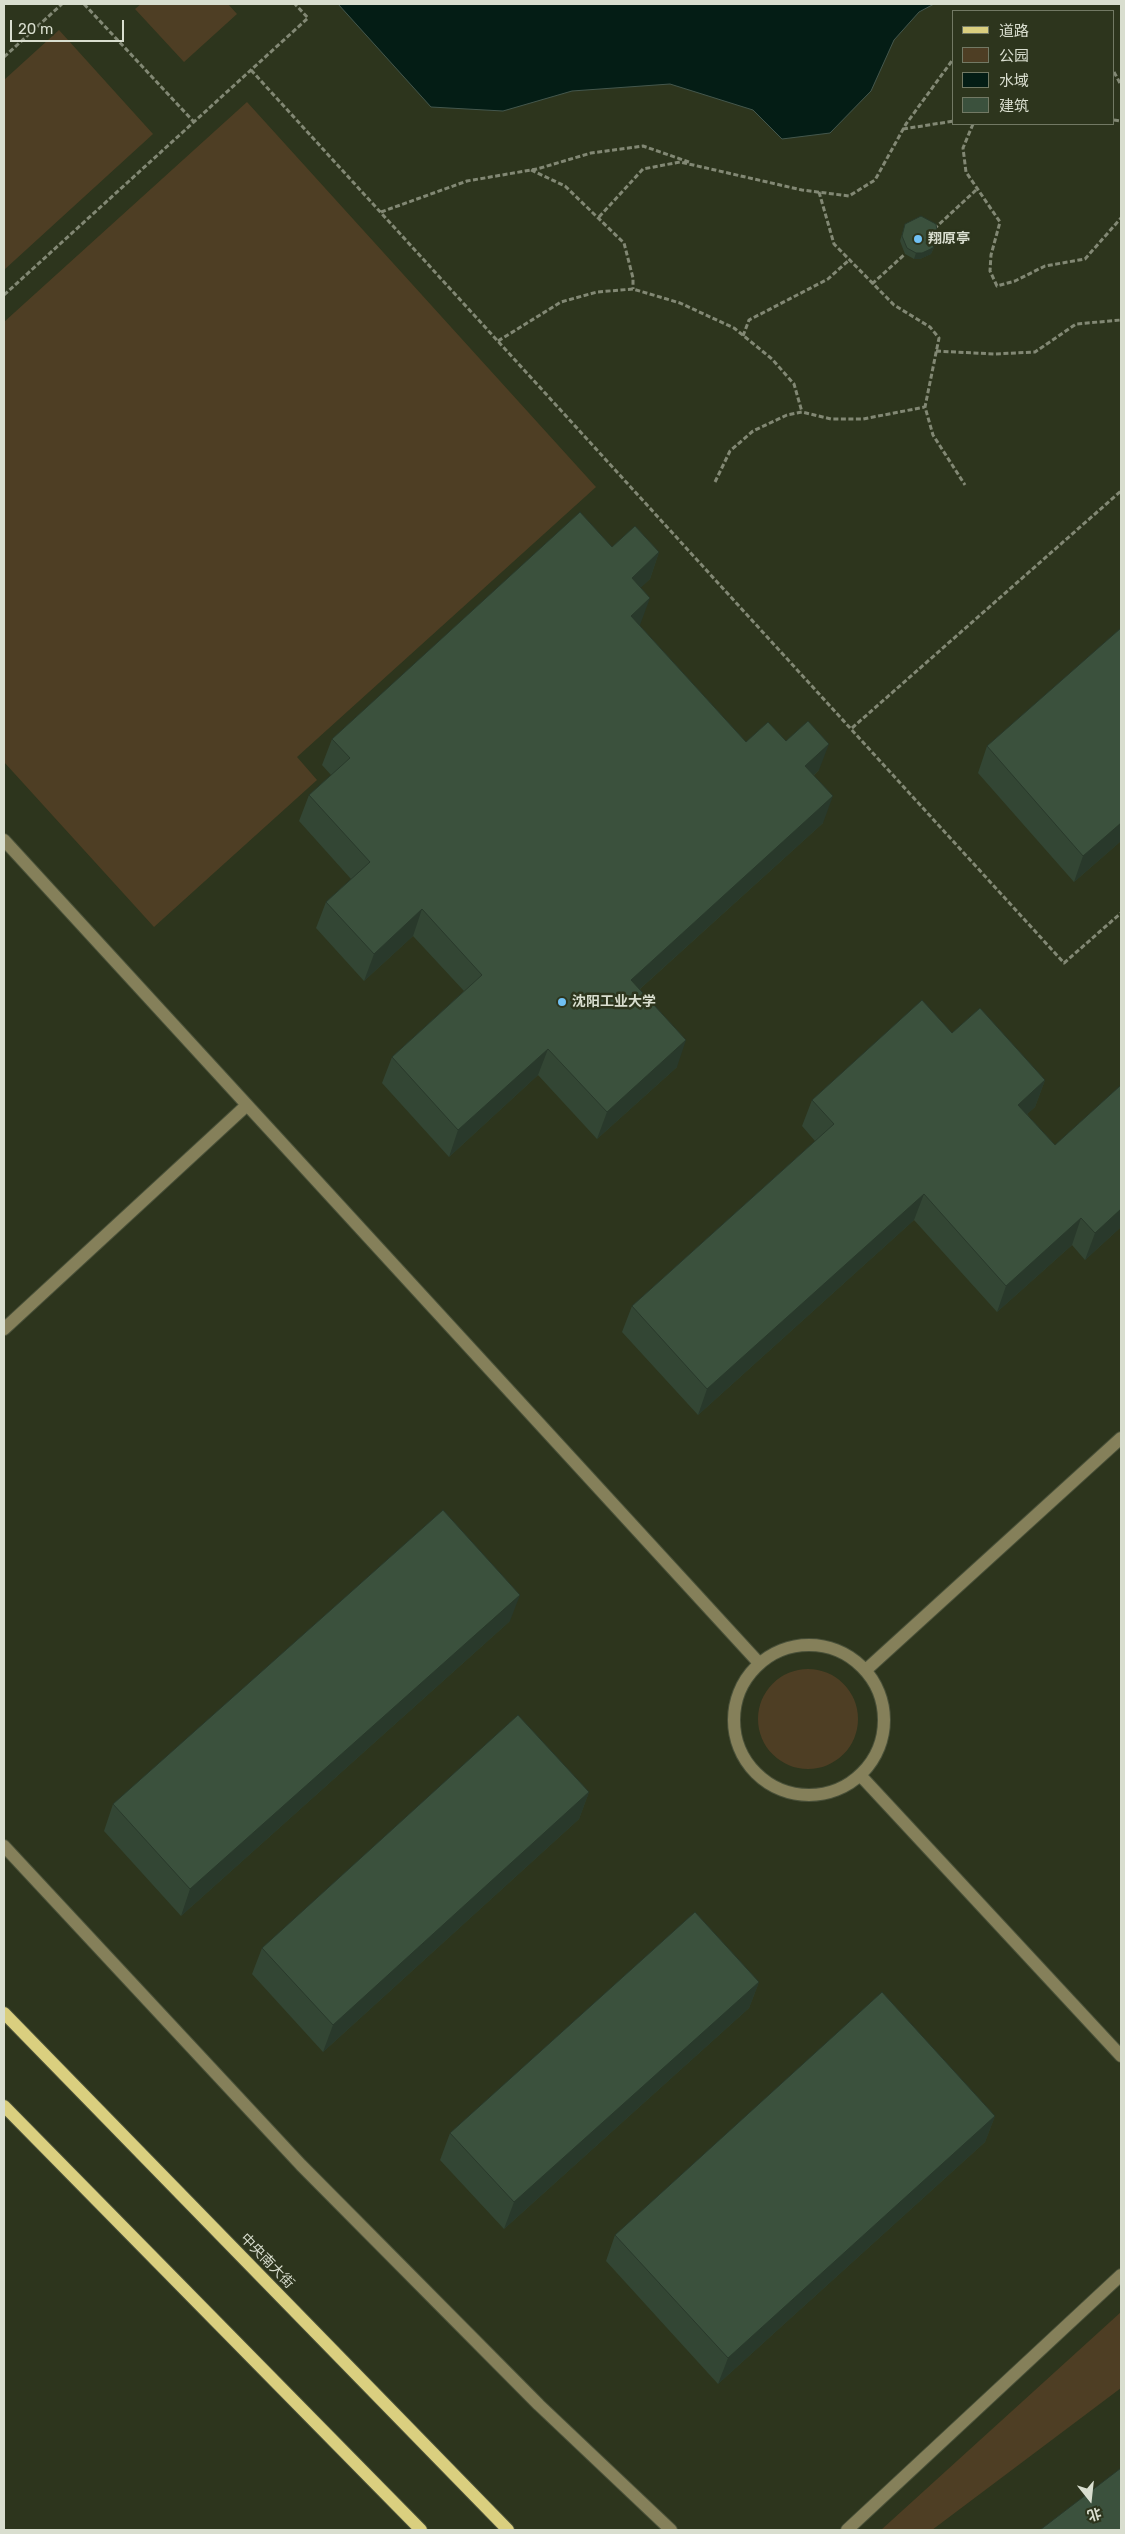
<!DOCTYPE html>
<html>
<head>
<meta charset="utf-8">
<style>
	body { margin:0 }
	#map { position:relative; width:1125px; height:2534px; overflow:hidden; background:#2d351d; font-family:Rubik,"Noto Sans SC",sans-serif }
	canvas { display:block }
	.frame { position:absolute; inset:0; border:5px solid #d9decf; pointer-events:none }
	.legend { position:absolute; left:952px; top:10px; width:162px; height:115px; box-sizing:border-box; background:#2d351d; border:1px solid #727964; margin:0; padding:6px 9px; list-style:none; font-size:15px; color:#d9decf }
	.legend li { display:flex; align-items:center; gap:10px; height:25px }
	.legend b { width:25px; border:1px solid #727964 }
	.north { position:absolute; left:1065px; top:2474px; width:50px; height:50px; -webkit-text-stroke:4px #2d351d; paint-order:stroke; rotate:164deg; font-size:14px; font-weight:700; line-height:20px; text-align:center; color:#d9decf }
	.north::after { content:''; display:block; margin:auto; width:18px; height:22px; background:#d9decf; clip-path:polygon(50% 0,100% 100%,50% 72%,0 100%) }
	.scale { position:absolute; left:10px; top:20px; width:114px; height:22px; box-sizing:border-box; border:2px solid #d9decf; border-top:0; padding-left:6px; font-size:15px; line-height:18px; white-space:nowrap; color:#d9decf; -webkit-text-stroke:4px #2d351d; paint-order:stroke }
</style>
</head>
<body>
<div id="map">
<canvas width="1125" height="2534"></canvas>
<div class="frame"></div>
<ul class="legend">
<li><b style="height:6px;background:#dacf7f"></b>道路</li>
<li><b style="height:14px;background:#4e3e24"></b>公园</li>
<li><b style="height:14px;background:#041d15"></b>水域</li>
<li><b style="height:14px;background:#3b513d"></b>建筑</li>
</ul>
<div class="north">北</div>
<div class="scale">20 m</div>
</div>
<script>
const c = document.querySelector('canvas').getContext('2d');
c.lineJoin = 'round';
function paint(path, color) { c.fillStyle = color; c.fill(path, 'evenodd'); }
const poly = rows => new Path2D(rows.map(r => 'M' + r).join(''));
function stroke(path, color, width, dash) { c.strokeStyle = color; c.lineWidth = width; c.lineCap = dash ? 'butt' : 'round'; c.setLineDash(dash || []); c.stroke(path); }
function drawText(font, color, halo, rows, align = 'center') {
  c.font = font + ' Rubik,"Noto Sans SC",sans-serif'; c.lineWidth = 5; c.setLineDash([]); c.textBaseline = 'middle'; c.strokeStyle = halo; c.fillStyle = color; for (const [text, x, y, turn = 0] of rows) {
    c.save(); c.translate(x, y); c.rotate((+turn || 0) * Math.PI / 180); c.textAlign = isNaN(turn) ? turn : align; if (halo) c.strokeText(text, 0, 0); c.fillText(text, 0, 0); c.restore();
  }
}
const green = poly([
	[141,4,228,4,237,14,184,62,135,9],
	[59,30,153,134,4,270,4,80],
	[247,102,596,487,297,757,317,780,154,927,4,762,4,322],
	'758 1719a50 50 0 1 1 100 0a50 50 0 1 1-100 0Z',
	[1121,2312,1121,2388,932,2530,881,2530]
]);
const water = poly([
	[338,4,934,4,919,12,894,40,871,91,830,133,782,139,753,110,670,84,572,91,503,111,431,107,338,4]
]);
const path = poly([
	[84,4,194,122],
	[4,57,62,4],
	[251,70,1064,963,1121,913],
	[1114,72,1121,85],
	[1114,120,1121,121],
	[973,124,963,148,966,172,1000,222,991,255,990,271,997,286,1015,281,1045,266,1085,259,1121,218],
	[903,129,954,121],
	[531,170,565,186,624,243,633,278,633,289],
	[819,192,834,244,894,305,930,327,939,338,925,407,933,435,965,485],
	[381,212,467,181,537,169,591,153,643,146,689,162],
	[599,217,643,169,680,162,802,190,849,196,875,180,906,124,954,58],
	[934,229,976,190],
	[872,284,905,254],
	[4,295,308,18,295,4],
	[743,336,749,320,828,279,849,260],
	[498,341,561,302,597,292,633,289,680,303,734,328,772,359,794,384,802,412],
	[936,351,995,354,1035,352,1076,324,1121,320],
	[715,482,730,451,753,431,787,415,802,412,831,419,863,419,925,407],
	[852,728,1121,491]
]);
const minor = poly([
	[4,840,759,1663],
	[4,1329,247,1105],
	'734 1720a75 75 0 1 1 150 0a75 75 0 1 1-150 0Z',
	[867,1669,1121,1438],
	[860,1775,1121,2056],
	[4,1846,301,2165,539,2405,671,2530],
	[847,2530,1121,2275]
]);
const major = poly([
	[4,2013,508,2530],
	[4,2106,421,2530]
]);
const wall = poly([
	[905,224,936,243,931,254,920,259,914,259,905,254,900,241],
	[612,547,659,552,650,579,640,588,640,626,746,742,786,741,819,770,814,775,823,823,640,989,677,1067,597,1139,538,1075,449,1157,382,1083,392,1057,464,991,413,936,364,981,316,928,326,902,351,879,299,821,309,795,331,775,322,765,332,739],
	[987,746,1121,841,1074,882,978,773],
	[952,1033,1045,1080,1035,1107,1027,1114,1121,1227,1085,1260,1072,1245,997,1312,914,1220,698,1415,622,1332,632,1306,815,1141,802,1126,812,1100],
	[510,1621,181,1916,104,1831,113,1804],
	[589,1792,579,1819,323,2052,252,1974,262,1948],
	[759,1982,749,2008,504,2229,440,2160,450,2133],
	[995,2116,985,2142,718,2384,606,2261,615,2235]
]);
const shadedWall = poly([
	[938,237,931,254,920,259,914,259,916,253],
	[659,552,650,579,622,605,632,578],
	[650,598,640,625,621,642,631,616],
	[829,744,819,770,795,792,805,766],
	[833,796,823,823,621,1006,631,980],
	[1121,823,1121,841,1074,882,1083,856],
	[422,909,413,936,364,981,374,954],
	[686,1040,677,1067,597,1139,607,1112],
	[548,1049,538,1075,449,1157,458,1130],
	[1045,1080,1035,1107,1008,1131,1018,1105],
	[924,1194,914,1220,698,1415,707,1389],
	[1121,1209,1121,1227,1085,1260,1095,1233],
	[1081,1218,1072,1245,997,1312,1006,1286],
	[520,1595,510,1621,181,1916,190,1889],
	[589,1792,579,1819,323,2052,333,2025],
	[759,1982,749,2008,504,2229,514,2202],
	[995,2116,985,2142,718,2384,728,2358]
]);
const building = poly([
	[921,216,936,224,938,237,933,248,922,253,916,253,907,248,902,236,905,224,921,216],
	[580,512,612,547,635,526,659,552,632,578,650,598,631,616,746,742,768,722,786,741,808,721,829,744,805,766,833,796,631,980,686,1040,607,1112,548,1049,458,1130,392,1057,482,975,422,909,374,954,326,902,370,862,309,795,350,758,332,739,580,512],
	[1121,628,1121,823,1083,856,987,746,1121,628],
	[922,1000,952,1033,980,1008,1045,1080,1018,1105,1055,1145,1121,1085,1121,1209,1095,1233,1081,1218,1006,1286,924,1194,707,1389,632,1306,834,1124,812,1100,922,1000],
	[443,1510,520,1595,190,1889,113,1804,443,1510],
	[518,1715,589,1792,333,2025,262,1948,518,1715],
	[695,1912,759,1982,514,2202,450,2133,695,1912],
	[882,1992,995,2116,728,2358,615,2235,882,1992],
	[1121,2468,1121,2530,1040,2530,1121,2468]
]);
const markers = [
	[918,239,5,"#70c1f4"],
	[562,1002,5,"#70c1f4"]
];
const poiNames = [
	["翔原亭",928,239],
	["沈阳工业大学",572,1002]
];
const streetNames = [
	["中央南大街",267,2261,46]
];
paint(green, '#4e3e24');
paint(water, '#041d15');
stroke(water, '#44574d', 1);
stroke(minor, '#495039', 14);
stroke(major, '#495039', 14);
stroke(path, '#828874', 3, [5, 2.5]);
stroke(minor, '#85805a', 12);
stroke(major, '#dacf7f', 12);
paint(wall, '#334634');
paint(shadedWall, '#29392b');
paint(building, '#3b513d');
stroke(building, '#29392b', 1);
for (const [x, y, r, color] of markers) { const dot = new Path2D(); dot.arc(x, y, r, 0, 2 * Math.PI); c.fillStyle = color; c.fill(dot); stroke(dot, '#2d351d', 2); }
drawText('bold 14px', '#d9decf', '#2d351d', poiNames, 'left');
drawText('14px', '#d9decf', '#2d351d', streetNames);
</script>
</body>
</html>
